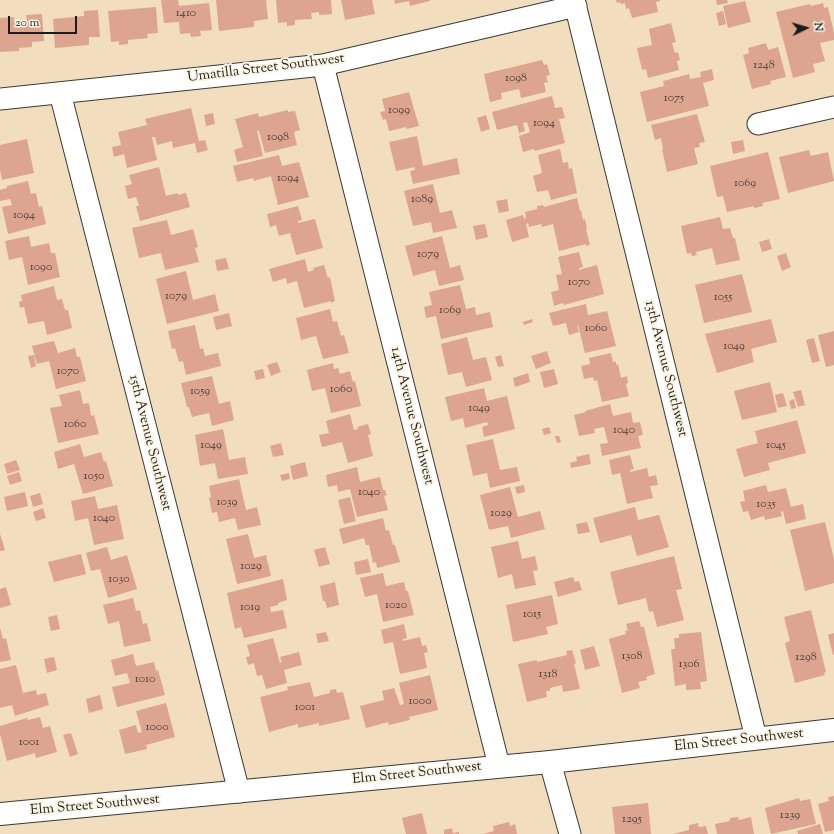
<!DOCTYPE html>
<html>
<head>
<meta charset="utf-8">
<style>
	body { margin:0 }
	#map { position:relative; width:834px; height:834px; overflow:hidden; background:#f2debf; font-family:"Sorts Mill Goudy",serif }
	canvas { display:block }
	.north { position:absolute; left:786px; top:8px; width:40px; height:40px; -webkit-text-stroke:3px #fcf5e5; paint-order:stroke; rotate:85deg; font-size:11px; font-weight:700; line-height:16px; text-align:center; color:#1c1c1c }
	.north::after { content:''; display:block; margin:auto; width:14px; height:18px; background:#1c1c1c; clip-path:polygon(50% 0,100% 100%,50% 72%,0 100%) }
	.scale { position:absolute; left:8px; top:16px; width:69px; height:18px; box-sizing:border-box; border:2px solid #1c1c1c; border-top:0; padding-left:5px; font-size:12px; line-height:14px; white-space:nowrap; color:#1c1c1c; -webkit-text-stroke:3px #fcf5e5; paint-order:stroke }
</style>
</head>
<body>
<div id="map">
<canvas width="834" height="834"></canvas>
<div class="north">N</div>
<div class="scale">20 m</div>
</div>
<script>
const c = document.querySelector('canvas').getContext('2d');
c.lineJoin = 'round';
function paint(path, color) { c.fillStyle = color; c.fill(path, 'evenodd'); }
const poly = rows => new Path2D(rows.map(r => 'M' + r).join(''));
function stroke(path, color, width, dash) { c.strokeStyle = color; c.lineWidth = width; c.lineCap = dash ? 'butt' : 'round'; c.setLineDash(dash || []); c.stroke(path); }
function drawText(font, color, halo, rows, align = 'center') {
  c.font = font + ' "Sorts Mill Goudy",serif'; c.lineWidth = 4; c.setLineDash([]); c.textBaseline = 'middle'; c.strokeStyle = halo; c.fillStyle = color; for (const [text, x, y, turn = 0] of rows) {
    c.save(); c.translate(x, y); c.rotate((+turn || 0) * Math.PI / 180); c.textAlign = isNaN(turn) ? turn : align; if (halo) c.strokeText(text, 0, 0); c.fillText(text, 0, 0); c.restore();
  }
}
const building = poly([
	[161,0,178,0,179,6,209,3,212,30,200,31,201,36,191,37,190,33,180,34,179,22,164,23],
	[216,0,266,0,268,19,254,21,254,27,219,31],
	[276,0,331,0,332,14,319,15,319,12,311,13,312,19,295,20,295,25,287,26,287,22,278,23],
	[341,0,372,0,375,14,345,20],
	[394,0,430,0,430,1,410,6,409,1,395,4],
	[616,0,660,0,660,1,656,2,658,12,632,18,629,8,626,9,625,3,621,4,620,2,617,3],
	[716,0,727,0,728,3,717,5],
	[745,1,751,22,728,28,723,6],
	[823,3,824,8,828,7,834,33,834,40,820,43,825,61,813,64,815,72,793,78,776,12,810,4,811,6],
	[156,7,158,33,147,34,148,38,128,40,128,44,119,45,119,41,111,42,108,11],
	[98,10,100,37,89,37,89,45,55,48,53,19,84,16,84,11],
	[723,11,726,24,719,26,716,13],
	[42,14,44,41,32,42,32,47,19,48,19,51,0,52,0,18,14,17,14,21,27,20,26,15],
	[671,23,676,42,672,43,675,53,678,52,680,60,677,61,679,70,648,78,646,69,642,70,637,48,652,45,649,29],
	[766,43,768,50,778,47,786,77,770,81,771,84,752,89,743,55,749,53,748,48],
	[542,60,544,65,547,64,550,75,546,76,548,82,544,83,546,92,521,98,519,89,501,93,502,99,490,102,484,74],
	[712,69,714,80,703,83,709,106,647,122,640,92,664,86,663,81,689,74,690,79,701,77,700,72],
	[409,92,419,126,407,129,406,127,389,131,386,119,383,120,380,112,385,111,382,99],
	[552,96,555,108,562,107,565,118,559,119,565,143,535,151,534,149,523,152,519,136,530,132,527,122,523,123,525,131,519,133,517,125,497,130,492,112],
	[191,108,199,141,205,140,208,150,197,153,195,143,173,148,172,141,157,145,155,137,152,137,157,160,127,168,124,154,114,157,112,147,121,145,118,132,147,125,145,119],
	[288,110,288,112,295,111,300,130,294,132,297,145,265,153,259,131,257,131,263,156,237,162,234,150,243,147,235,119,258,113,259,117],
	[213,113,215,124,206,126,204,115],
	[697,114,705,142,699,143,700,147,694,148,698,164,667,172,662,149,663,149,661,138,655,140,651,125],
	[486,115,490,129,481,132,477,118],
	[417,136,423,166,457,158,460,174,413,184,410,171,415,170,415,167,396,171,389,142],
	[27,139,34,173,2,180,0,170,0,145],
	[743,140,745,151,733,154,731,142],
	[560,149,563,163,568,162,569,169,572,168,577,193,551,200,548,190,537,192,533,176,542,173,538,155],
	[809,150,811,156,828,152,834,181,788,193,779,157],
	[768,152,780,199,762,203,763,206,754,208,754,206,727,212,723,196,717,197,710,166],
	[279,155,282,166,299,162,309,197,278,205,271,176,254,181,253,178,237,182,233,166],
	[159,167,166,196,178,193,178,195,186,193,190,207,140,221,136,206,139,206,136,197,128,199,125,186,132,184,129,175],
	[28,181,31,194,36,193,39,207,42,206,46,224,8,234,2,207,12,205,10,199,0,201,0,190,7,188,7,186],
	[433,184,440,213,452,210,457,228,433,233,431,222,413,226,404,191],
	[577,198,580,211,581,210,583,220,585,219,587,229,586,229,590,245,586,246,586,244,559,251,553,224,542,227,541,224,529,227,528,223,526,224,529,237,512,242,506,220,523,215,524,219,526,218,525,212,537,209,537,206,543,205,544,207],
	[507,199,509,211,499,213,496,201],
	[298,206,302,220,298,221,298,223,315,219,323,248,296,255,290,233,279,236,276,225,270,227,267,214],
	[720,217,723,229,730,228,733,238,735,238,740,260,716,265,712,248,696,252,697,255,692,256,691,253,687,254,681,226],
	[167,220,171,235,193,229,198,247,195,248,199,262,165,270,161,253,139,258,132,228],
	[485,224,488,237,476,240,473,226],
	[29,236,31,247,49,243,51,253,55,253,60,277,28,285,22,257,9,260,5,241],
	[442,236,450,268,460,265,464,280,439,286,435,270,413,276,405,246],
	[769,239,772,249,762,252,759,242],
	[579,252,583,267,579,268,579,270,597,265,604,294,564,305,563,303,554,306,551,292,559,290,556,275,562,274,558,257],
	[786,253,791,267,782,271,777,256],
	[226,258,229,269,217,271,215,260],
	[305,259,308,272,314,270,313,268,324,265,328,278,330,277,335,301,331,303,331,301,304,308,297,281,287,284,286,278,273,282,269,269],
	[186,271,193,300,215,294,219,311,167,324,156,279],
	[742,274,752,312,704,323,695,285],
	[460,285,466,309,475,307,476,315,490,312,493,327,441,339,436,316,426,318,424,307,432,305,429,292],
	[54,286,57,300,62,299,65,310,68,310,72,328,47,335,44,321,28,324,24,307,20,308,19,302,22,301,21,295],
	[586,304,588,315,607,311,616,346,585,353,578,325,577,325,579,332,569,335,566,323,553,326,549,313],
	[330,309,333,322,337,321,341,336,344,335,349,353,323,359,316,336,301,340,296,318],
	[229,313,232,326,216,330,213,317],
	[532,319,533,322,524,325,523,322],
	[771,319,777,342,751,349,754,362,717,373,705,334],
	[195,325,200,349,203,348,205,356,218,353,221,366,186,375,183,361,179,362,175,348,172,349,168,331],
	[834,331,834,365,826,367,818,335],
	[467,337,473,360,486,357,492,380,466,387,462,372,448,375,441,344],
	[814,338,820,361,812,363,806,340],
	[54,341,58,353,75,348,77,357,80,357,86,381,56,389,49,361,37,364,32,346],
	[547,351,551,363,536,369,531,356],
	[611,353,613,362,616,362,616,365,618,364,621,378,627,376,628,383,626,384,629,396,602,402,597,380,594,381,593,377,584,379,581,366,590,364,589,358],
	[34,355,36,366,31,368,28,356],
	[501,355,504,366,498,367,495,357],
	[277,362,281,372,271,376,267,365],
	[333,363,334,369,338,368,340,374,350,371,353,382,355,381,361,406,331,413,325,388,312,391,307,370],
	[263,369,265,378,256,380,254,371],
	[554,369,558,384,544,388,540,372],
	[528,373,530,382,515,387,513,378],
	[212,376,219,404,230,401,234,420,212,426,209,413,192,417,189,407,187,407,181,383],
	[770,382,777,412,742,420,734,391],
	[484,388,487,401,507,396,515,429,484,437,482,427,488,425,487,422,465,428,463,418,451,421,445,397],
	[80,390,83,404,89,403,91,416,94,415,99,434,58,443,50,408,62,406,59,395],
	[801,390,805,405,798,407,793,392],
	[783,393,787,406,778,408,775,395],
	[794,399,796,408,791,409,789,401],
	[610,404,613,416,631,412,633,423,640,422,643,435,638,436,641,448,602,456,600,444,608,443,604,427,594,429,595,433,579,436,574,415,586,412,585,411],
	[350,414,354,430,358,429,357,427,368,424,371,434,368,435,373,456,348,463,342,442,322,447,319,435,329,433,326,421],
	[797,420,806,453,768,463,770,470,744,477,736,449,758,443,755,431],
	[549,427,551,433,544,435,542,429],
	[223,429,229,460,245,457,248,474,218,479,215,463,200,466,195,435],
	[555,436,559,436,561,442,557,443],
	[493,439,500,470,517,467,520,481,490,488,487,473,473,476,466,445],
	[281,443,284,455,273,457,270,446],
	[80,444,84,457,101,452,104,462,106,461,113,486,83,494,74,464,58,469,54,452],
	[589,454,591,464,571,468,570,463,577,461,576,457],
	[630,455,634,469,630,470,630,472,647,468,649,477,656,475,658,485,650,486,653,498,627,504,620,473,612,475,609,460],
	[16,460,20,470,7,474,4,464],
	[305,462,308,476,293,480,290,466],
	[357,467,360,482,380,477,383,490,385,490,387,495,384,496,388,510,357,517,350,489,338,492,337,485,328,487,326,475],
	[19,472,22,481,10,485,7,476],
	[289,473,290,479,282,481,280,475],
	[239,479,246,510,257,507,261,525,238,530,235,518,219,522,217,512,212,513,209,498,211,497,209,486],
	[524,485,525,492,517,494,515,487],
	[766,485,768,492,786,488,791,507,803,504,806,519,786,524,783,511,781,512,782,516,765,520,764,516,751,520,748,511,743,512,740,502,745,501,743,491],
	[510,487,518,517,540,511,545,529,511,538,508,526,489,530,480,495],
	[25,492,28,506,7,511,4,497],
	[40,493,43,504,33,507,30,496],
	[95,496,98,509,117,505,124,539,94,545,88,518,75,521,71,501],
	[350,497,356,521,344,524,338,500],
	[635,507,638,520,659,515,669,547,637,556,631,535,600,543,593,518],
	[43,508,46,518,36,521,33,512],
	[383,518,386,531,389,530,393,545,395,545,400,562,377,568,376,562,373,563,369,545,366,545,364,538,343,544,339,529],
	[587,522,590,532,578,534,576,524],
	[825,522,834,559,834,583,805,591,790,530],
	[0,534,5,550,0,551],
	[248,534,254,558,266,555,271,576,237,584,226,539],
	[518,541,522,559,535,556,538,570,533,571,536,585,515,589,512,574,498,578,491,547],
	[107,547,111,560,127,555,137,589,108,598,100,569,91,571,86,553],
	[325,547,330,564,319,567,314,550],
	[81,554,86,574,54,582,48,562],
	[674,556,682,589,676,590,684,620,657,627,653,611,649,612,646,598,618,605,610,572],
	[368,559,371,572,356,575,354,562],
	[383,573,386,586,404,582,406,591,408,591,414,615,383,622,377,594,365,597,360,578],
	[573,577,575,582,579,581,582,590,558,597,554,582],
	[283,579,287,600,278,603,278,605,270,607,271,612,283,610,287,628,244,638,241,627,235,629,227,593],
	[335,582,339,605,327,608,325,601,323,601,320,586],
	[6,587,11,605,0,608,0,589],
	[552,595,558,624,546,627,548,634,513,642,506,605],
	[133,598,136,611,140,610,143,624,147,623,151,641,124,647,119,621,108,624,103,605],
	[811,610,826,672,824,673,825,675,795,683,785,643,790,641,784,617],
	[57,615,60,629,51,631,48,617],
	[639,621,641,627,644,627,655,674,646,677,647,680,638,682,640,688,622,693,609,639,626,634,625,631,628,630,626,624],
	[404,624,407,638,403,639,403,641,420,637,422,646,426,645,428,652,424,653,427,668,400,674,393,642,384,644,381,630],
	[0,628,3,639,6,638,11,660,0,662],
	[326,632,329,641,318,643,316,634],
	[701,632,707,681,700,682,701,689,686,690,686,684,675,686,671,649,675,649,674,638,679,638,679,634],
	[834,633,834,655,833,655,828,635],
	[273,638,280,663,282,662,280,657,299,652,302,665,284,670,287,683,266,689,262,675,257,676,254,663,248,665,246,657,250,656,247,645],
	[594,646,600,666,585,670,580,650],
	[572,650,576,663,574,664,580,689,563,692,562,685,550,688,550,691,546,691,547,697,527,702,518,664,537,660,537,662,567,655,566,651],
	[133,654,136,666,154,662,156,671,158,670,165,695,117,707,112,687,130,683,127,673,115,676,111,660],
	[54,657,57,670,47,673,44,659],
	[16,665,23,693,36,690,37,695,46,693,49,705,15,716,12,705,0,708,0,669],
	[430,675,438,710,409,717,410,720,389,725,388,722,366,728,360,706,384,700,382,691,394,688,400,705,404,704,399,683],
	[310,682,314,697,330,693,330,690,336,689,337,693,343,692,350,719,319,726,319,723,298,728,298,724,269,732,260,697,288,690,287,687],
	[100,695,103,709,89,713,86,699],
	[166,703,175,737,146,745,147,749,125,754,119,730,136,725,138,733,142,732,136,711],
	[40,717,43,728,50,726,57,752,36,758,35,753,7,761,0,734,0,726,27,718,28,720],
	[71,733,78,754,70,757,63,735],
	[834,796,834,830,825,832,818,804,829,801,828,797],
	[799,798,800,801,810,799,816,824,771,834,765,808],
	[648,803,651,834,615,834,612,807],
	[422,813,427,834,406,834,402,818],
	[738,817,739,820,751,817,754,834,717,834,715,824,730,821,730,818],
	[509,822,510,826,515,824,517,834,483,834,494,831,493,826],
	[698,823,699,827,706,826,708,834,673,834,689,830,689,825],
	[820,824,823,834,798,834,797,831],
	[452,828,453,833,459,832,459,834,444,834,444,830]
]);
const minor = poly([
	[574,0,756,738],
	[323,65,499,766],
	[60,93,239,792],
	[0,99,323,65,576,6],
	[758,124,834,107],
	[550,762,570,834]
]);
const tertiary = poly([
	[0,814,550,762,834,730]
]);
const numberNames = [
	["1410",186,14],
	["1248",764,66],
	["1098",516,79],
	["1075",674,99],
	["1099",399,111],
	["1094",544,124],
	["1098",278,138],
	["1094",288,179],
	["1069",745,184],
	["1089",422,200],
	["1094",24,216],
	["1079",428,255],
	["1090",41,268],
	["1070",579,283],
	["1079",176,297],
	["1055",723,298],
	["1069",450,311],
	["1060",596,329],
	["1049",734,347],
	["1070",68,372],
	["1060",341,390],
	["1059",200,392],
	["1049",479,409],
	["1060",75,425],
	["1040",624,431],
	["1049",211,446],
	["1045",776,446],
	["1050",94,477],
	["1040",369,493],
	["1039",227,503],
	["1035",766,505],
	["1029",501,514],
	["1040",104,519],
	["1029",251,567],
	["1030",119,580],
	["1020",396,606],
	["1019",250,608],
	["1015",532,615],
	["1308",632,657],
	["1298",806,658],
	["1306",689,665],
	["1318",548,675],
	["1010",145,680],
	["1000",420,702],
	["1001",305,708],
	["1000",157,728],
	["1001",29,743],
	["1239",790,816],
	["1295",632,820]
];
const streetNames = [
	["Umatilla Street Southwest",266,69,-7],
	["13th Avenue Southwest",665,369,76],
	["14th Avenue Southwest",411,416,76],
	["15th Avenue Southwest",149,443,76],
	["Elm Street Southwest",739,741,-6],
	["Elm Street Southwest",417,774,-6],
	["Elm Street Southwest",95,806,-5]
];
paint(building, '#dda48f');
stroke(minor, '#3c3934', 23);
stroke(tertiary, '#3c3934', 24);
stroke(minor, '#fff', 21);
stroke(tertiary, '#fff', 22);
drawText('12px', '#4c3e39', null, numberNames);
drawText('14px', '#1c1c1c', '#fcf5e5', streetNames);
</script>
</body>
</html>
